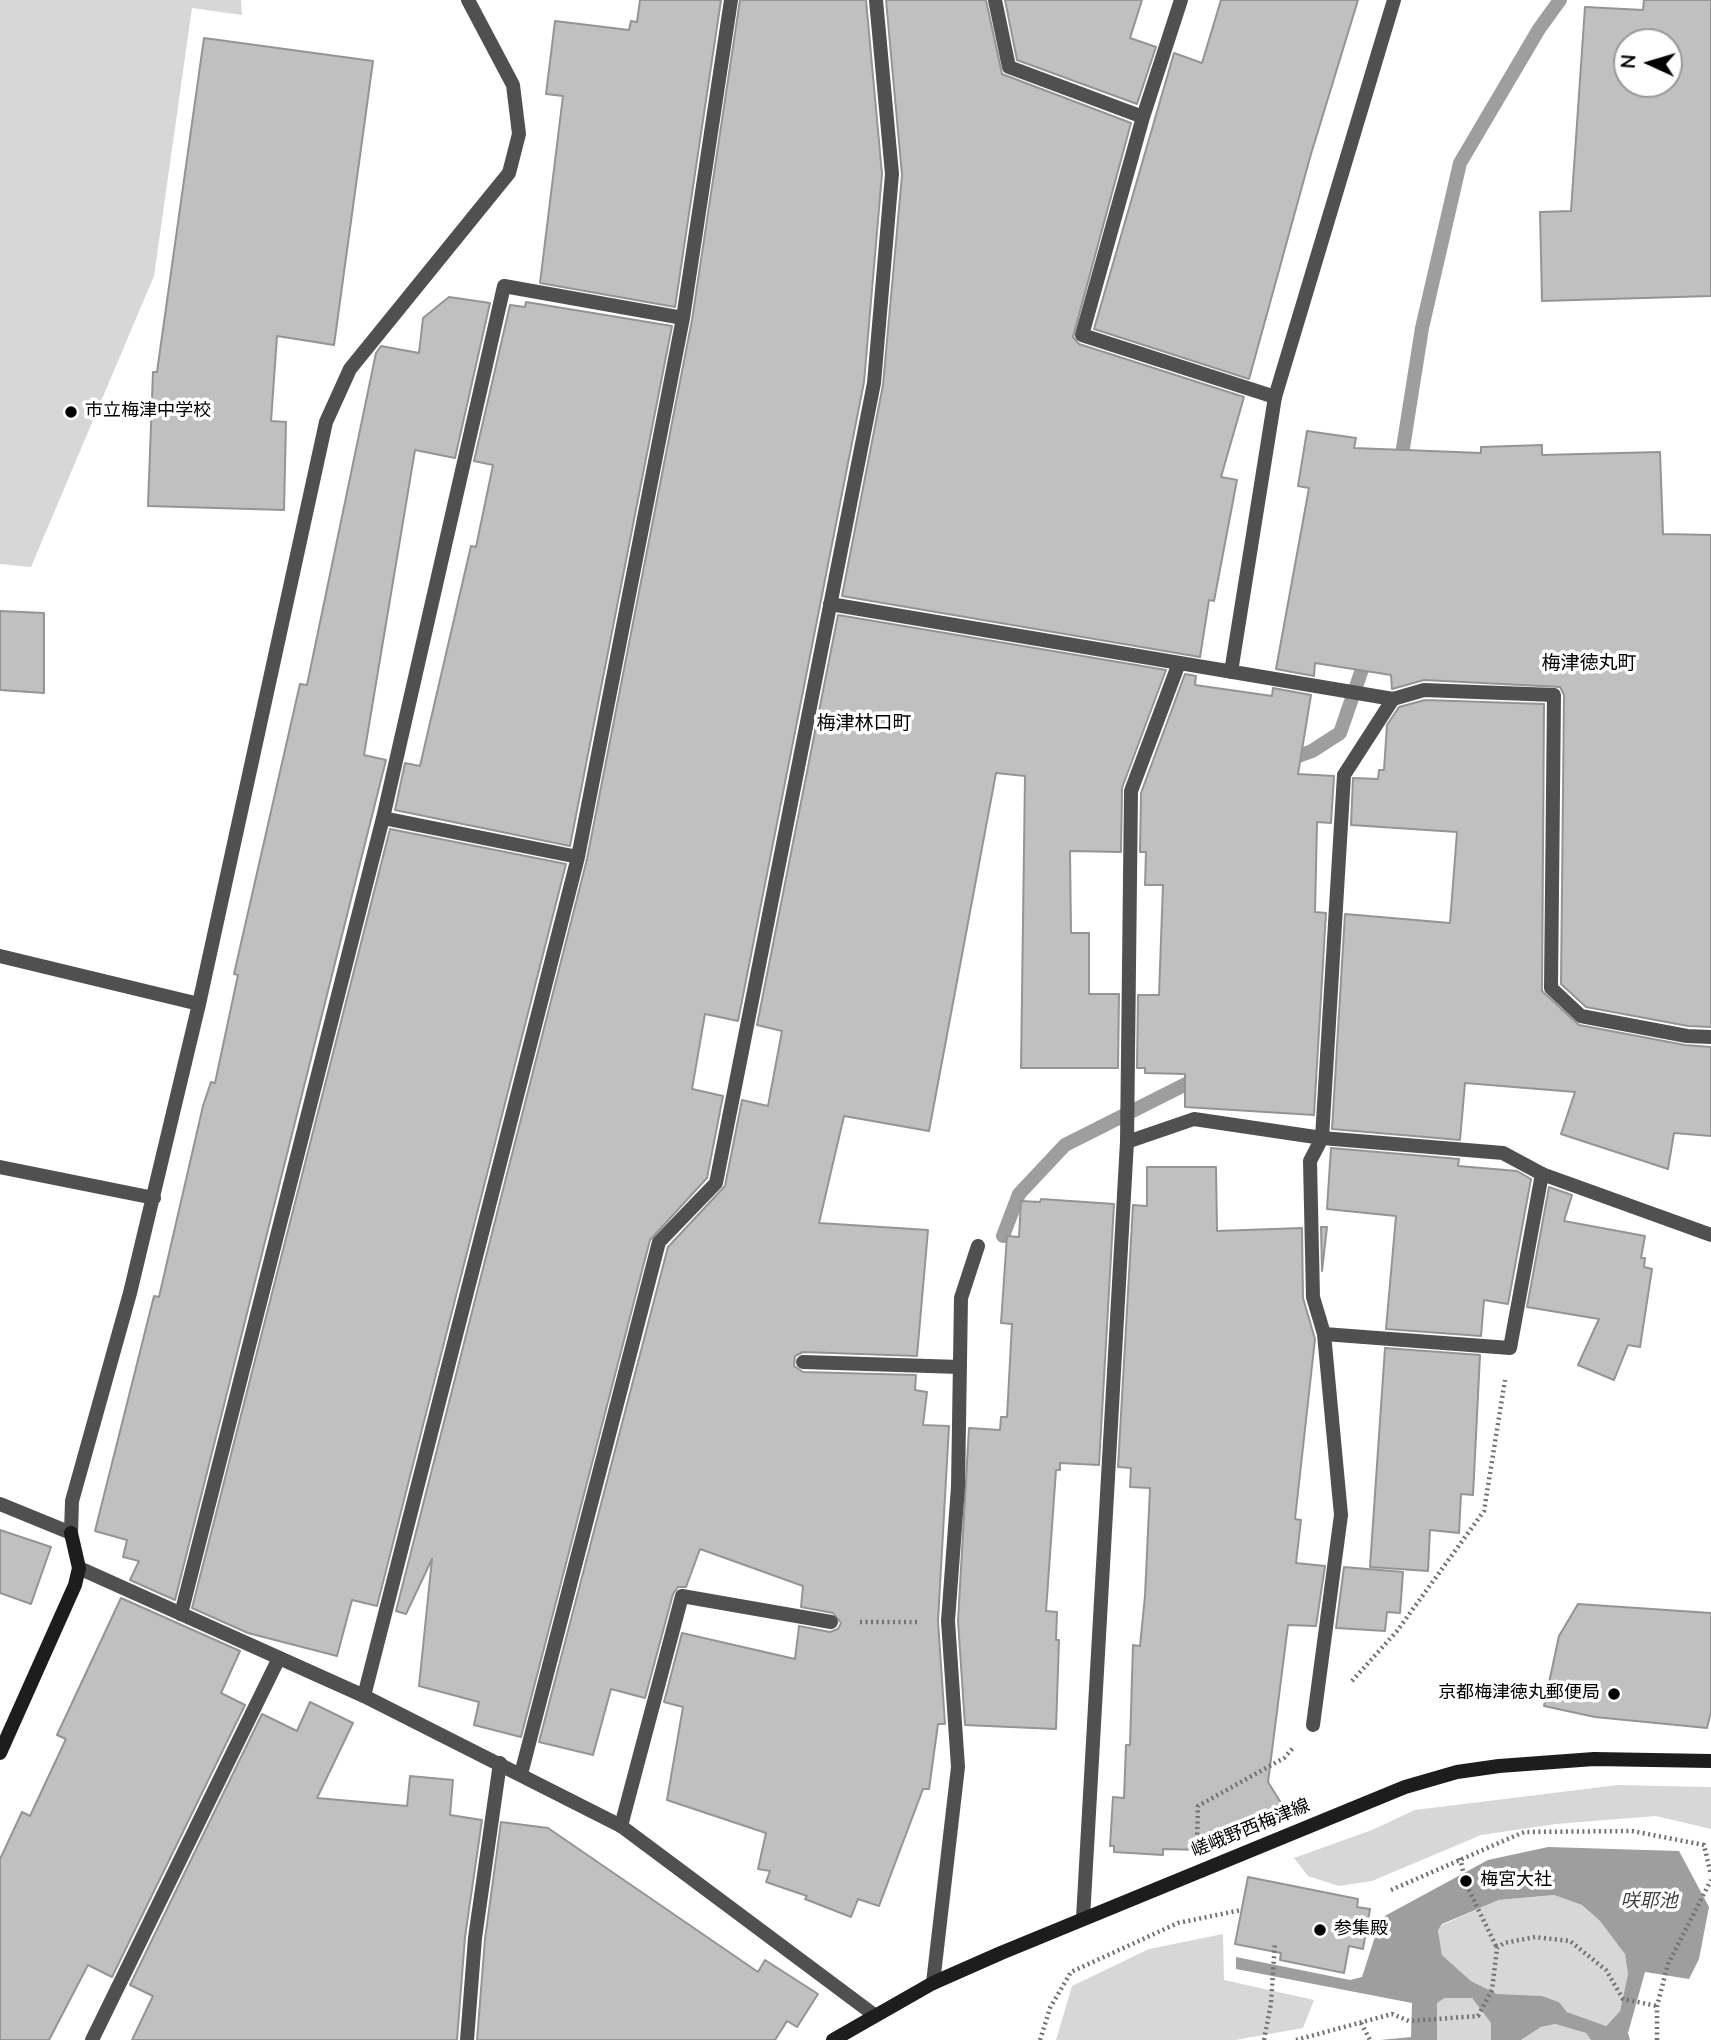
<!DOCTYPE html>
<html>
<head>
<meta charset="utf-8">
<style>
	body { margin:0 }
	#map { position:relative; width:1711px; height:2040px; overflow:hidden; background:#fff; font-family:"Nunito Sans",sans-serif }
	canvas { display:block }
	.north { position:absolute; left:1613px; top:28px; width:70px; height:70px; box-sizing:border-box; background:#fff; border:2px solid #999; border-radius:50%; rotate:274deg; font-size:19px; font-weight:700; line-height:28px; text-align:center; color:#000 }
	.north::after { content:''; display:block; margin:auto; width:24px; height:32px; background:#000; clip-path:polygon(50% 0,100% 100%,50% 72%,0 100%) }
</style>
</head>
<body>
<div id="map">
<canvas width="1711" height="2040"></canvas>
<div class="north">N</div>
</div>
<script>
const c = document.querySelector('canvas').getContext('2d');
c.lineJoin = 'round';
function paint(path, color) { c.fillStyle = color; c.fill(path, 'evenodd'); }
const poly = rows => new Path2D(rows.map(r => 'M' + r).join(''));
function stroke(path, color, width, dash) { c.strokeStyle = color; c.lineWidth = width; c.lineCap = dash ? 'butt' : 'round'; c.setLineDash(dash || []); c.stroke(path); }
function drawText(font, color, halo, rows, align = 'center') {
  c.font = font + ' "Nunito Sans","Noto Sans JP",sans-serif'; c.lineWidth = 7; c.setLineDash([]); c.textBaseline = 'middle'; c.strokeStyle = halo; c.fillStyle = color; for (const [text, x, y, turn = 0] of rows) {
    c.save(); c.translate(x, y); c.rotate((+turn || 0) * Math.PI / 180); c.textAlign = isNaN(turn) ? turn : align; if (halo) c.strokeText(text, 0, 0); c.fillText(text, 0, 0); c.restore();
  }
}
const green = poly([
	[0,0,241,0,242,15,192,8,154,276,31,567,0,564],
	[1618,1785,1711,1787,1711,1829,1656,1816,1556,1824,1481,1835,1372,1881,1339,1886,1308,1876,1294,1858,1372,1830,1415,1810],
	[1554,1895,1582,1905,1600,1921,1625,1953,1628,1974,1620,2011,1605,2026,1567,2012,1559,2002,1542,1996,1497,1995,1471,1981,1442,1955,1438,1929,1442,1925,1499,1900],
	[1223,1934,1224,1980,1314,2000,1303,2028,1235,2040,1056,2040,1072,1986,1149,1949],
	[1445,1998,1472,1998,1491,2023,1491,2040,1437,2040,1437,2003],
	[1555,2024,1586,2033,1591,2040,1521,2040,1541,2027]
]);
const water = poly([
	[1548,1847,1679,1851,1709,1907,1699,1959,1689,1979,1645,1972,1628,2033,1630,2040,1591,2040,1586,2033,1555,2024,1541,2027,1521,2040,1491,2040,1491,2023,1472,1998,1445,1998,1437,2003,1437,2040,1380,2040,1411,2037,1412,2003,1236,1969,1236,1957,1350,1980,1362,1977,1381,1918,1488,1860],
	[1554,1895,1582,1905,1600,1921,1625,1954,1628,1974,1620,2011,1606,2026,1567,2012,1559,2002,1542,1996,1497,1994,1471,1981,1442,1955,1438,1930,1442,1924,1499,1900]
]);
const stream = poly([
	[1400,467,1422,328,1460,163,1539,29,1560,0],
	[1285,761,1312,751,1340,733,1368,652],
	[1003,1236,1019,1194,1065,1145,1194,1080,1200,1074]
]);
const building = poly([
	[640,0,721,0,675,307,540,283,563,96,546,94,555,21,629,30,631,21,637,22,640,0],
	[740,0,866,0,882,174,864,382,738,1021,705,1014,692,1089,723,1096,707,1178,650,1240,521,1737,474,1725,479,1702,419,1686,432,1559,406,1614,396,1611,587,859,692,320,740,0],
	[886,0,986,0,1002,74,1131,123,1073,337,1079,344,1244,397,1221,477,1237,480,1214,601,1209,600,1200,657,842,596,883,385,902,175,886,0],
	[1005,0,1142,0,1130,38,1156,47,1137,104,1017,60,1005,0],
	[1221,0,1358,0,1311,154,1249,379,1094,329,1174,53,1202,63,1221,0],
	[1644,0,1711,0,1711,296,1542,301,1540,212,1571,211,1585,7,1643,10,1644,0],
	[1627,42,1669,42,1669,84,1627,84,1627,42],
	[204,38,373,61,334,345,277,336,271,421,286,422,284,510,148,506,153,372,157,372,204,38],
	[449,297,490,303,455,458,415,450,364,755,386,760,175,1600,130,1580,139,1561,123,1557,127,1540,95,1531,154,1296,159,1297,203,1106,211,1082,215,1083,238,975,234,974,300,684,307,685,376,353,381,346,419,353,423,318,449,297],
	[526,302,672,326,570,846,395,810,405,763,420,766,471,546,476,547,493,465,474,461,510,305,525,307,526,302],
	[1307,431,1356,438,1354,448,1481,453,1481,447,1542,445,1542,455,1660,452,1663,534,1711,535,1711,1027,1688,1026,1586,1007,1561,984,1564,695,1560,687,1424,680,1392,689,1391,675,1315,663,1314,676,1276,669,1309,488,1298,486,1307,431],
	[0,611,44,613,44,693,0,690,0,611],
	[838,615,1166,670,1122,788,1121,852,1070,851,1071,933,1089,933,1089,994,1119,994,1118,1068,1021,1068,1025,776,996,773,929,1131,844,1116,819,1223,928,1230,917,1356,803,1352,795,1356,794,1366,803,1372,916,1375,915,1390,927,1392,923,1425,949,1426,938,1621,945,1724,938,1724,929,1789,923,1789,879,1906,858,1899,851,1917,805,1899,807,1896,766,1882,770,1871,758,1869,766,1833,667,1800,683,1707,664,1702,682,1633,795,1659,799,1626,830,1632,838,1629,841,1623,833,1613,801,1607,803,1586,700,1549,686,1587,678,1587,673,1594,645,1698,611,1689,593,1755,539,1742,668,1247,725,1186,742,1100,768,1106,782,1031,757,1025,838,615],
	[1185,674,1196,676,1195,685,1272,696,1273,688,1311,695,1298,774,1334,776,1331,823,1317,822,1315,912,1326,913,1314,1115,1185,1107,1185,1074,1145,1073,1145,1068,1137,1068,1138,995,1159,995,1163,885,1145,885,1146,852,1140,852,1141,793,1185,674],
	[1425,700,1544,704,1542,991,1579,1025,1685,1045,1711,1047,1711,1136,1674,1133,1668,1169,1561,1134,1575,1092,1465,1083,1460,1140,1332,1129,1345,914,1450,923,1457,832,1351,825,1353,778,1378,779,1379,770,1384,770,1387,725,1399,707,1425,700],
	[390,829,566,864,377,1606,352,1600,337,1656,248,1633,192,1608,390,829],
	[1331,1148,1459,1159,1458,1166,1517,1171,1531,1179,1508,1304,1484,1300,1481,1336,1386,1329,1396,1216,1327,1209,1331,1148],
	[1147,1167,1216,1167,1217,1231,1302,1228,1303,1298,1315,1339,1295,1519,1301,1520,1296,1563,1325,1566,1316,1626,1288,1625,1268,1782,1281,1803,1204,1850,1163,1849,1163,1855,1114,1852,1114,1846,1110,1846,1113,1797,1124,1798,1126,1745,1130,1745,1133,1645,1140,1646,1145,1596,1150,1488,1130,1487,1131,1468,1118,1467,1133,1205,1147,1206,1147,1167],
	[1549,1187,1572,1195,1564,1221,1645,1236,1641,1258,1645,1258,1644,1267,1652,1269,1640,1347,1628,1345,1614,1380,1578,1365,1599,1319,1527,1307,1549,1187],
	[1041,1199,1114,1204,1099,1465,1060,1463,1060,1470,1056,1470,1046,1611,1057,1612,1056,1640,1059,1640,1056,1729,965,1725,958,1621,969,1428,1000,1430,1001,1417,1007,1417,1012,1324,1001,1323,1007,1236,1019,1237,1021,1201,1040,1202,1041,1199],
	[1321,1227,1327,1227,1322,1271,1321,1227],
	[1385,1348,1480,1355,1473,1495,1461,1494,1459,1533,1430,1530,1428,1571,1370,1567,1385,1348],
	[0,1530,51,1547,31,1604,0,1593,0,1530],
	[1344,1567,1403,1572,1400,1613,1387,1612,1385,1631,1336,1628,1344,1567],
	[121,1598,240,1651,221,1693,245,1705,112,1977,88,1965,49,2040,0,2040,0,1859,22,1812,30,1816,66,1739,57,1735,121,1598],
	[1578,1604,1711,1613,1711,1712,1707,1728,1595,1717,1544,1706,1559,1636,1578,1604],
	[310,1702,353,1723,317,1798,407,1806,410,1776,453,1780,450,1815,482,1820,465,1937,457,2040,132,2040,153,1996,130,1985,262,1714,297,1731,310,1702],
	[501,1822,548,1828,758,1972,765,1960,818,1994,797,2027,787,2021,775,2040,477,2040,485,1939,501,1822],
	[1248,1877,1358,1899,1357,1907,1370,1909,1363,1949,1349,1946,1344,1973,1280,1960,1281,1953,1235,1944,1248,1877]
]);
const path = poly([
	[860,1622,918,1622],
	[1352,1681,1397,1631,1484,1511,1505,1380],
	[1197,1840,1198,1806,1284,1758,1293,1748],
	[1460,1858,1466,1884,1497,1948],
	[1391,1890,1524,1832,1632,1831,1704,1845,1711,1875],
	[1361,2023,1370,2040],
	[1040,2040,1050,2008,1071,1972,1178,1923,1241,1910],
	[1264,2040,1271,2003,1275,1942],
	[1296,2040,1392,2014,1409,2021,1478,2016,1492,1990,1497,1948,1504,1943,1535,1937,1570,1941,1606,1970,1623,1999,1657,2006],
	[1657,2040,1657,2006,1668,1964,1711,1880]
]);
const lane = poly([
	[995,0,1009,67,1143,117],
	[1181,0,1143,117,1082,335,1275,397],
	[383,818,578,857],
	[0,956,199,1004],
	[1322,1138,1344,775,1393,699],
	[0,1167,154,1198],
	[1324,1334,1510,1348,1542,1174],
	[803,1362,960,1367],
	[71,1533,72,1501,130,1293,199,1004,326,422,350,369,509,173,519,134,513,85,468,0],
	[181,1614,383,818,504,286,683,318],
	[364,1696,578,857,683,318,731,0],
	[621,1826,682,1596,831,1622],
	[92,2040,279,1658],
	[467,2040,475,1938,500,1763]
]);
const street = poly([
	[830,604,1393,699,1424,690,1554,695,1551,988,1581,1016,1687,1036,1711,1037],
	[1231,672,1275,397,1394,0],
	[1127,1142,1194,1119,1322,1138,1503,1153,1542,1174,1711,1235],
	[0,1504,71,1533],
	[79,1568,364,1696,621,1826,873,2014],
	[1313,1725,1341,1515,1324,1334,1313,1297,1310,1161,1322,1138],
	[521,1774,659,1242,716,1183,874,383,892,174,876,0],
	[1083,1918,1127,1142,1131,791,1179,663],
	[933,1983,958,1767,948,1621,958,1487,961,1298,978,1246]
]);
const secondary = poly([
	[0,1753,75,1585,79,1568,71,1533],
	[833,2040,933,1983,1001,1953,1405,1787,1457,1772,1499,1766,1594,1759,1711,1761]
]);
const markers = [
	[71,412,7,"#000"],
	[1614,1694,7,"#000"],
	[1466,1881,7,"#000"],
	[1320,1930,7,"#000"]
];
const poiNames = [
	["市立梅津中学校",85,412],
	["京都梅津徳丸郵便局",1600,1694,"right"],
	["梅宮大社",1480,1881],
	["参集殿",1334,1930]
];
const streetNames = [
	["嵯峨野西梅津線",1251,1829,-22]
];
const neighbourhoodNames = [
	["梅津徳丸町",1589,664],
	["梅津林口町",864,724]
];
const waterNames = [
	["咲耶池",1649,1902]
];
paint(green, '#d7d7d7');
paint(water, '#9e9e9e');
stroke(stream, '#9e9e9e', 14);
paint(building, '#c0c0c0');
stroke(building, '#949494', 2);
stroke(path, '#727272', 4.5, [2, 3.5]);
stroke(lane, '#505050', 14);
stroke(street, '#505050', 14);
stroke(secondary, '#1d1d1d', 14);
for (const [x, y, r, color] of markers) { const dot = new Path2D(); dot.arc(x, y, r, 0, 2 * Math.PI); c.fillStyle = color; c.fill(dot); stroke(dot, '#fff', 2.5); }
drawText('18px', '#000', '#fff', poiNames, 'left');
drawText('18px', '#000', '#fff', streetNames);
drawText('19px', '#000', '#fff', neighbourhoodNames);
drawText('italic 19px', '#3f3f3f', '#fff', waterNames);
</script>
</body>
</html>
